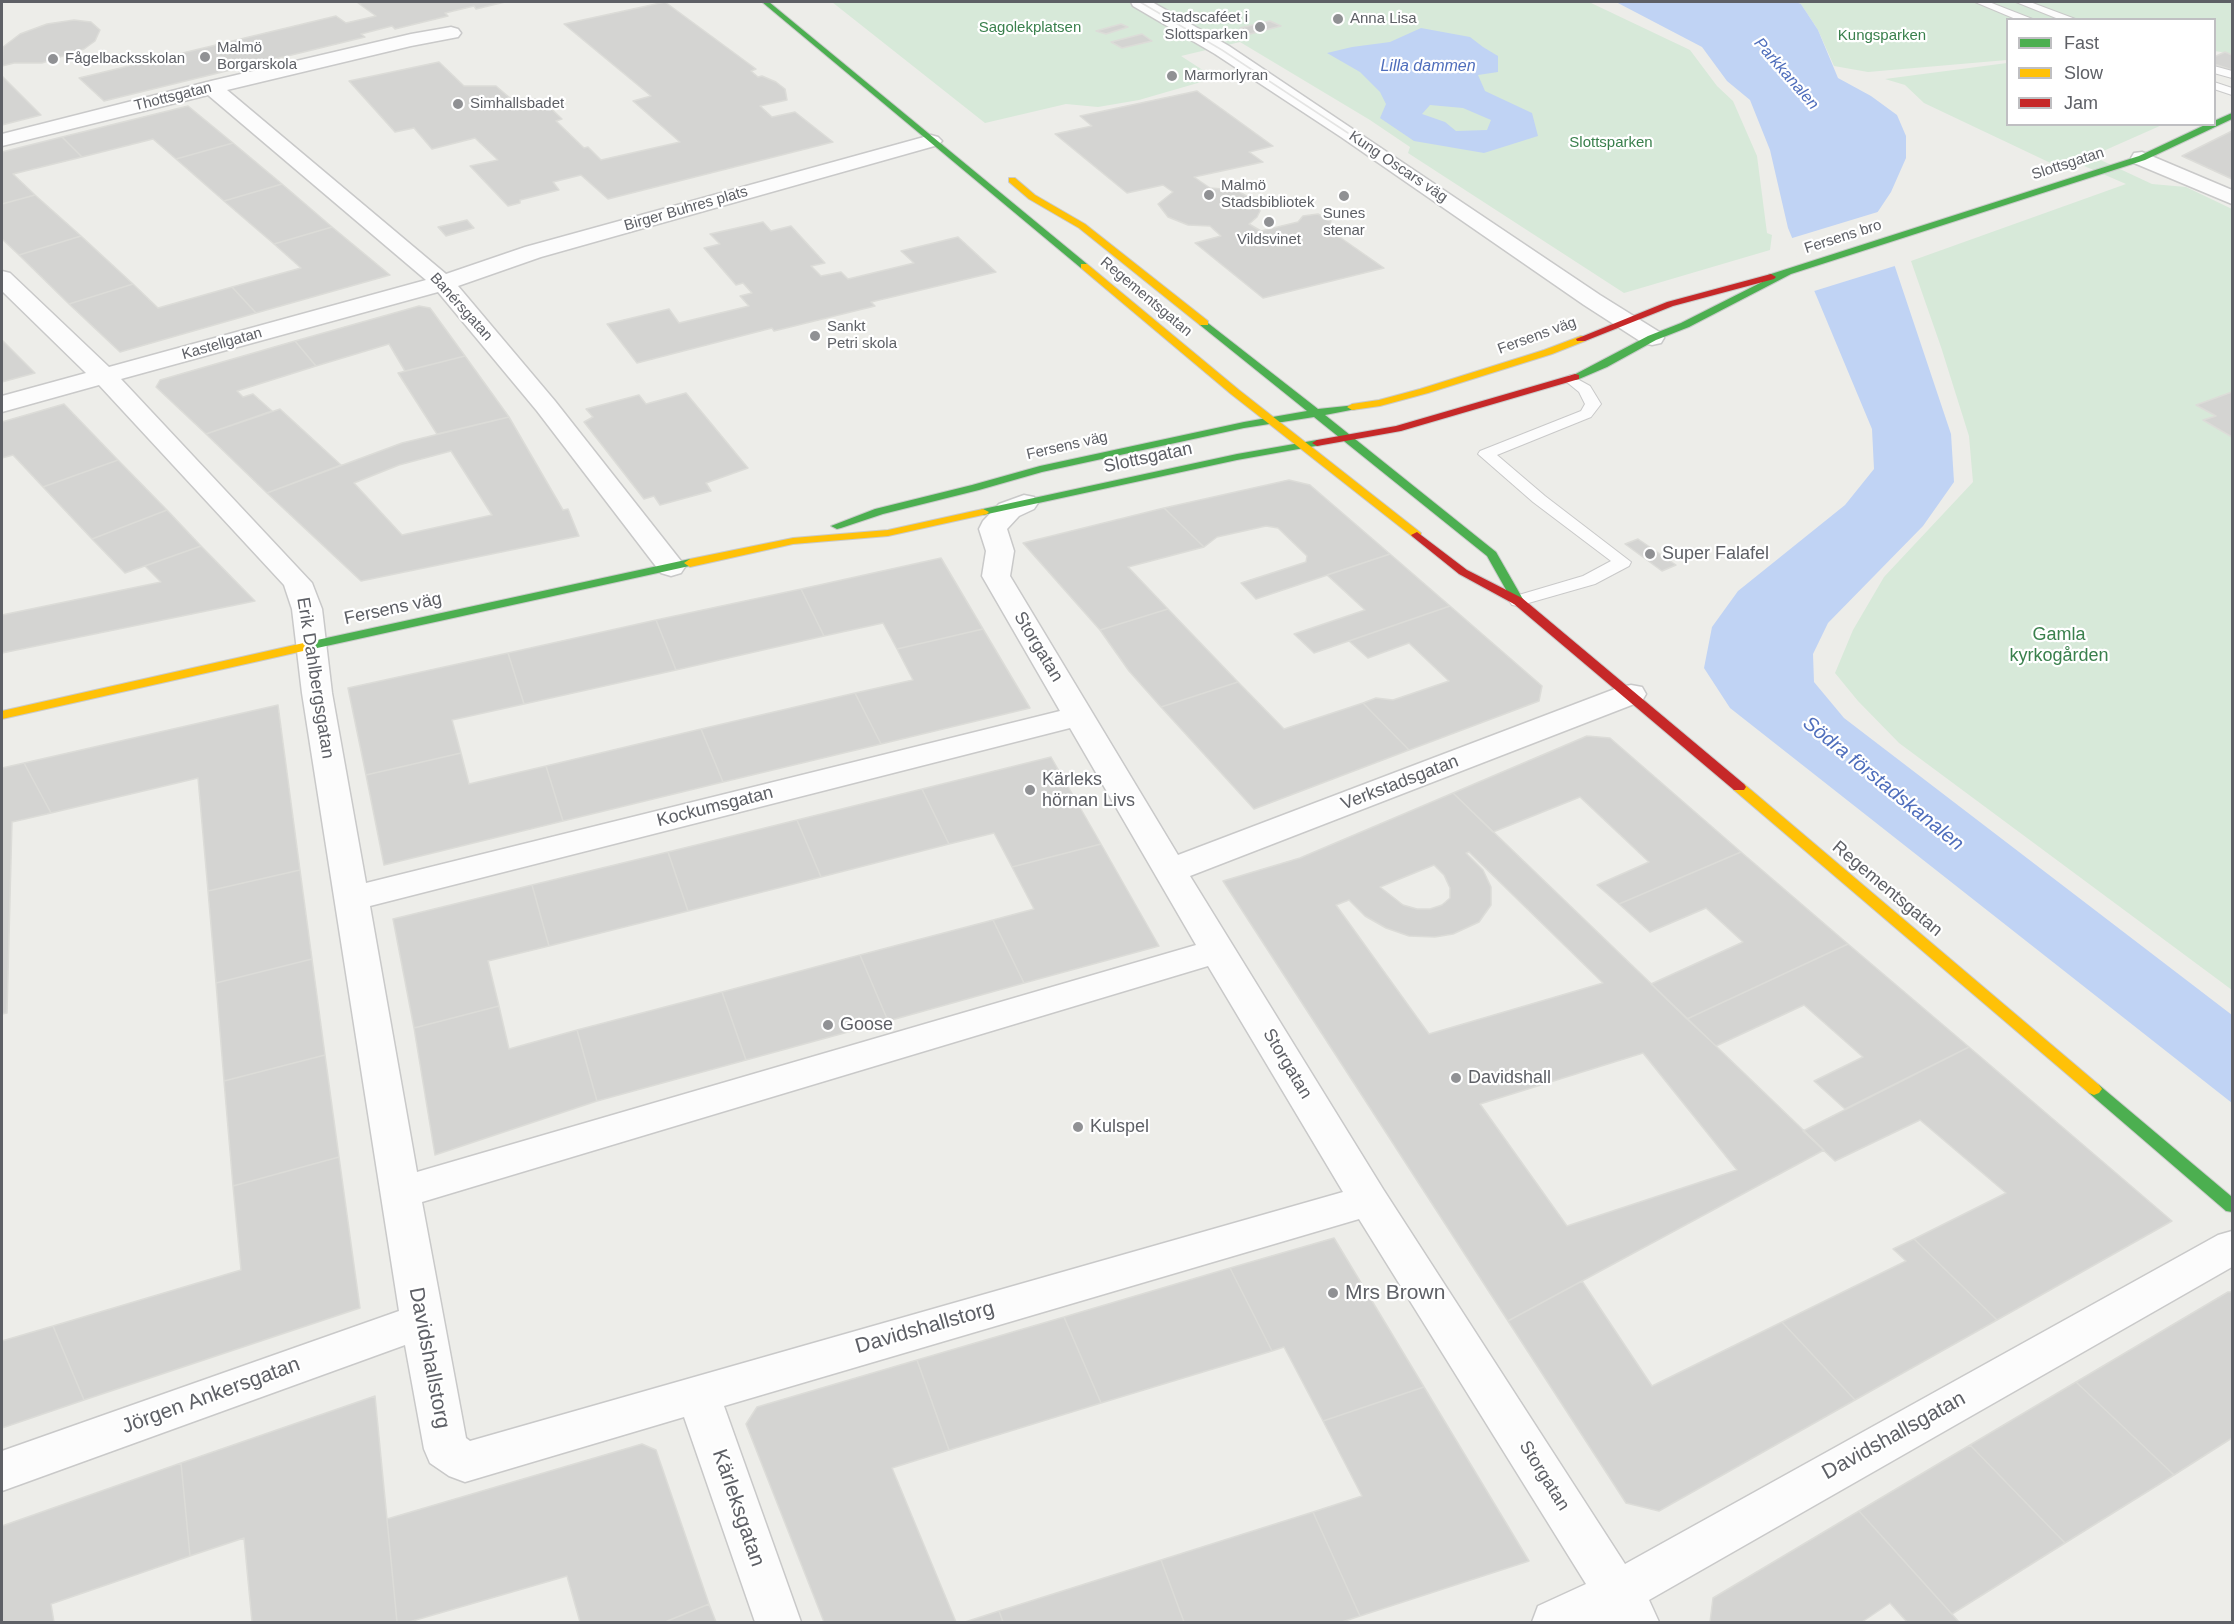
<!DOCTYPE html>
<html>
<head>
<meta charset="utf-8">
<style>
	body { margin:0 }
	#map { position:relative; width:2234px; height:1624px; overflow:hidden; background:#edede9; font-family:Arial,sans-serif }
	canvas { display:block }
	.frame { position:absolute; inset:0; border:3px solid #5e6066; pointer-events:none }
	.legend { position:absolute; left:2006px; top:18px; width:210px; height:108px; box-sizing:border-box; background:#fff; border:2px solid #bfbfc2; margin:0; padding:8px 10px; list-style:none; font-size:18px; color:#5e6066 }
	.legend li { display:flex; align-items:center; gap:12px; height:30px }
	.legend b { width:30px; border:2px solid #bfbfc2 }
</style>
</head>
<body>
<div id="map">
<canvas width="2234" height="1624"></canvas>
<div class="frame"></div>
<ul class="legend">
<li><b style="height:8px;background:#4caf50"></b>Fast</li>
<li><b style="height:8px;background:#ffc107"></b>Slow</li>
<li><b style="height:8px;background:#c62828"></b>Jam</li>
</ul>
</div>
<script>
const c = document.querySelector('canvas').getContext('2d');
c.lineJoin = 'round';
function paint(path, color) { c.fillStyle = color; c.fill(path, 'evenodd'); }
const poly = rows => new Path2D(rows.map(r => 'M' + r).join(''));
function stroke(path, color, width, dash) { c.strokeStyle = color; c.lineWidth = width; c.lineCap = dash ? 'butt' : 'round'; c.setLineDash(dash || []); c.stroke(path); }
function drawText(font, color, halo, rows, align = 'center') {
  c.font = font + ' Arial,sans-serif'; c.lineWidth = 4.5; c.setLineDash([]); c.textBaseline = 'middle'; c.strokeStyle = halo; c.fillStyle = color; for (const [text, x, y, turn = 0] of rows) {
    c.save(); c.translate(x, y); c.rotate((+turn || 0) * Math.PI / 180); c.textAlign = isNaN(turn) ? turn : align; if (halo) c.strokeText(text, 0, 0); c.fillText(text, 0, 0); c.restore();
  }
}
const green = poly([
	[832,2,1589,2,1690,50,1717,86,1733,101,1757,156,1767,233,1772,235,1770,250,1624,293,1408,153,1410,147,1370,120,1240,42,1181,56,1215,78,1139,100,1098,107,1066,104,985,123],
	[1796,2,2232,2,2232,54,2215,51,2214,20,2008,20,2007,60,1868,72,1834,66,1818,30,1801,4],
	[2007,63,2008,124,2162,125,2092,156,2152,184,2186,187,2232,209,2232,990,1899,743,1858,701,1835,673,1853,630,1884,577,1973,482,1969,436,1941,347,1911,261,2126,184,2075,162,2059,167,1924,103,1905,85,1885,79]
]);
const water = poly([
	[1616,2,1796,2,1801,4,1818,30,1838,78,1871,96,1897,115,1906,136,1906,158,1891,192,1877,213,1951,434,1954,482,1923,526,1828,623,1813,654,1814,682,1844,718,2232,1015,2232,1103,1730,708,1704,668,1712,627,1738,591,1845,505,1874,469,1872,429,1788,228,1770,150,1750,100,1727,81,1702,47],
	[1421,28,1470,37,1483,47,1498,56,1498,72,1478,75,1485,91,1532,113,1538,136,1484,153,1414,141,1380,118,1386,104,1380,92,1360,72,1327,53,1352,47,1390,42],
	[1430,105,1463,108,1491,120,1487,130,1456,131,1445,122,1422,114]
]);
const pier = poly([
	[1881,211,1880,213,1898,265,1811,292,1789,239]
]);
const building = poly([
	[365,2,505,2,476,9,474,6,445,13,448,16,395,29,392,26,361,34,365,37,104,101,79,78,336,16,346,23,376,16,358,3,365,2],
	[665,2,756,69,751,71,758,77,762,76,776,82,785,89,787,100,760,106,772,117,795,112,833,142,608,199,581,175,553,182,559,190,520,200,520,203,508,206,470,166,498,160,475,138,432,149,414,128,395,132,349,81,439,62,464,86,496,86,510,98,541,99,562,119,556,121,584,148,588,147,601,160,680,142,633,101,651,96,564,24,665,2],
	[74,20,91,22,100,30,95,41,84,49,42,63,14,63,2,66,3,47,20,34,47,24,74,20],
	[1270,21,1281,26,1250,34,1240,28,1270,21],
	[1121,24,1128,27,1106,34,1096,31,1121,24],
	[1142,34,1152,41,1122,48,1111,42,1142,34],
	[2225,52,2232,55,2232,70,2214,64,2214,57,2225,52],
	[2,76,41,115,2,125,2,76],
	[1197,91,1273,146,1249,152,1263,162,1194,177,1210,188,1236,190,1257,202,1260,211,1257,217,1249,224,1261,231,1298,222,1303,216,1318,214,1331,221,1328,229,1384,268,1263,298,1195,243,1221,236,1210,226,1188,225,1168,217,1158,204,1173,192,1163,185,1127,193,1055,134,1092,126,1080,116,1197,91],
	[188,106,233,143,176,159,153,139,82,157,62,137,188,106],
	[2232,131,2232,179,2182,156,2232,131],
	[62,137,82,157,13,174,35,195,2,204,2,152,62,137],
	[233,143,282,184,224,201,176,159,233,143],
	[282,184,332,227,274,244,224,201,282,184],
	[35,195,81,236,19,255,2,239,2,204,35,195],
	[467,220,474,228,446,236,438,227,467,220],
	[763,222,771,231,791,226,825,263,811,266,821,276,841,272,848,279,914,263,901,251,958,237,996,272,871,302,875,306,774,331,772,328,637,363,607,324,669,309,679,323,749,306,740,296,752,293,743,283,736,285,704,248,720,244,710,234,763,222],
	[332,227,390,275,256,313,232,287,301,268,274,244,332,227],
	[81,236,133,284,69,304,19,255,81,236],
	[133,284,158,308,232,287,256,313,120,352,69,304,133,284],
	[419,306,430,308,465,356,405,371,389,344,316,366,295,341,419,306],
	[2,340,35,373,2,382,2,340],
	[295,341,316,366,237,391,243,397,253,394,272,411,206,434,156,387,160,380,295,341],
	[465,356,509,417,437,434,398,373,465,356],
	[2232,392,2232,437,2203,420,2216,416,2196,405,2232,392],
	[686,393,748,468,706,483,711,491,660,505,654,496,644,499,584,422,593,417,586,409,639,395,646,404,686,393],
	[64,404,118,460,43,487,13,455,2,458,2,422,64,404],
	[280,409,341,465,267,493,206,434,280,409],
	[509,417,563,510,568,509,579,536,361,581,267,493,402,443,509,417],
	[451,451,492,515,402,535,354,483,399,465,451,451],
	[118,460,167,510,92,539,43,487,118,460],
	[1289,480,1310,485,1390,554,1256,599,1241,583,1306,562,1307,556,1278,528,1266,526,1217,537,1204,547,1164,508,1289,480],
	[1164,508,1204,547,1128,567,1168,609,1100,630,1023,543,1164,508],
	[167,510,201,546,125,573,92,539,167,510],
	[1638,539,1676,565,1662,571,1625,544,1638,539],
	[201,546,255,601,2,653,2,615,161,582,145,566,201,546],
	[1390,554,1450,606,1314,653,1294,634,1365,610,1327,575,1390,554],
	[941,558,983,629,897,649,883,623,824,636,801,589,941,558],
	[801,589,824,636,676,670,656,620,801,589],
	[1450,606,1542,686,1539,701,1409,750,1363,703,1376,698,1393,700,1449,681,1409,643,1368,658,1349,641,1450,606],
	[1168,609,1238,682,1161,707,1129,671,1100,630,1168,609],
	[656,620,676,670,524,704,508,653,656,620],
	[983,629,1030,708,881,744,855,693,913,680,897,649,983,629],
	[508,653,524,704,452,720,461,753,366,775,348,688,508,653],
	[1238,682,1284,729,1363,703,1409,750,1254,809,1161,707,1238,682],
	[855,693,881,744,723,782,701,729,855,693],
	[278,705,300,870,208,891,198,778,51,813,24,763,278,705],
	[701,729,723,782,563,821,546,766,701,729],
	[1587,736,1610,738,1741,852,1619,904,1597,885,1649,862,1580,797,1493,832,1453,793,1587,736],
	[461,753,469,784,546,766,563,821,384,865,366,775,461,753],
	[1051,757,1101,844,1012,867,994,833,949,844,922,789,1051,757],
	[24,763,51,813,12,822,7,1013,2,1014,2,768,24,763],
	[922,789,949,844,821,877,797,820,922,789],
	[1453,793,1824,1150,1508,1321,1223,881,1300,858,1453,793],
	[1469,852,1603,983,1429,1034,1336,905,1349,900,1365,916,1386,928,1409,936,1435,937,1453,934,1479,922,1491,905,1491,887,1483,870,1466,853,1469,852],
	[1434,865,1444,875,1450,888,1450,898,1442,905,1430,909,1417,909,1403,905,1380,887,1434,865],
	[1643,1053,1737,1170,1567,1226,1480,1104,1643,1053],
	[797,820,821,877,688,911,668,852,797,820],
	[1101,844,1159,946,1024,983,993,920,1034,909,1012,867,1101,844],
	[668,852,688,911,549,946,532,885,668,852],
	[1741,852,1848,944,1687,1019,1651,984,1743,942,1706,908,1650,932,1619,904,1741,852],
	[300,870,312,959,216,983,208,891,300,870],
	[532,885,549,946,488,961,499,1006,414,1028,393,919,532,885],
	[993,920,1024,983,888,1021,860,955,993,920],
	[1848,944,1969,1047,1845,1109,1814,1081,1863,1057,1804,1005,1716,1046,1687,1019,1848,944],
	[860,955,888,1021,746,1060,722,992,860,955],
	[312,959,325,1055,224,1081,216,983,312,959],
	[722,992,746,1060,597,1101,577,1030,722,992],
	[499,1006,509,1049,577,1030,597,1101,435,1155,414,1028,499,1006],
	[1969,1047,2172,1221,1997,1320,1914,1239,2006,1193,1920,1120,1835,1161,1803,1131,1969,1047],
	[325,1055,339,1157,233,1186,224,1081,325,1055],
	[339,1157,360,1308,84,1400,53,1326,241,1270,233,1186,339,1157],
	[1334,1238,1424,1387,1323,1421,1284,1347,1272,1351,1230,1268,1334,1238],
	[1914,1239,1997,1320,1855,1400,1782,1322,1906,1261,1893,1249,1914,1239],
	[1230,1268,1272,1351,1101,1403,1064,1317,1230,1268],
	[1582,1281,1652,1386,1782,1322,1855,1400,1659,1511,1626,1503,1508,1321,1582,1281],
	[2228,1292,2232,1292,2232,1438,2174,1475,2076,1382,2228,1292],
	[1064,1317,1101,1403,949,1450,917,1360,1064,1317],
	[53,1326,84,1400,2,1428,2,1341,53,1326],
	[917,1360,949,1450,892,1468,956,1622,824,1622,746,1424,757,1407,917,1360],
	[2076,1382,2174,1475,2065,1543,1970,1445,2076,1382],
	[1424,1387,1529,1561,1360,1616,1313,1512,1362,1496,1323,1421,1424,1387],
	[375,1396,397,1622,252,1622,244,1538,190,1556,181,1463,375,1396],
	[642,1444,656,1450,709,1604,665,1622,580,1622,567,1576,409,1622,397,1622,387,1519,642,1444],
	[1970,1445,2065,1543,1952,1614,1859,1511,1970,1445],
	[181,1463,190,1556,51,1604,54,1622,2,1622,2,1526,181,1463],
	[1859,1511,1959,1622,1907,1622,1890,1603,1862,1622,1710,1622,1713,1598,1859,1511],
	[1313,1512,1360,1616,1342,1622,1184,1622,1161,1560,1313,1512],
	[1161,1560,1184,1622,1003,1622,999,1611,1161,1560],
	[709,1604,716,1622,665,1622,709,1604],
	[999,1611,1003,1622,965,1622,999,1611]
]);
const lane = poly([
	[1975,2,1989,2,2035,20,2018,20,1975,2],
	[2016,2,2030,2,2078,20,2061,20,2016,2],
	[2214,66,2232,71,2232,78,2214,73,2214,66],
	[2214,82,2232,88,2232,95,2214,89,2214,82],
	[1570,375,1590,386,1601,404,1591,417,1497,455,1545,496,1631,562,1629,566,1595,584,1518,606,1512,605,1509,601,1512,597,1583,576,1611,561,1533,502,1478,454,1480,451,1581,411,1585,404,1579,392,1563,379,1570,375]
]);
const street = poly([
	[1131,2,1152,2,1229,46,1600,295,1661,333,1664,338,1661,343,1652,345,1643,343,1584,305,1341,137,1215,54,1133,6,1131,2],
	[451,27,458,29,461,33,458,37,411,46,227,90,446,274,525,247,924,137,931,135,938,137,942,141,938,145,541,257,458,286,555,401,681,561,685,567,681,573,671,576,661,573,537,411,438,292,121,379,312,583,322,609,332,693,366,883,1060,711,982,576,986,551,979,529,983,521,999,504,1024,495,1034,497,1038,503,1034,509,1019,516,1007,529,1014,551,1010,576,1178,855,1620,687,1631,685,1642,687,1646,694,1642,701,1190,876,1383,1189,1625,1564,2218,1235,2232,1231,2232,1267,1649,1600,1659,1622,1610,1622,1609,1621,1532,1622,1538,1606,1586,1584,1359,1219,724,1406,801,1622,755,1622,684,1417,465,1482,449,1476,430,1463,424,1449,405,1345,2,1491,2,1451,399,1311,302,693,292,609,284,585,99,385,2,412,2,396,86,373,2,291,2,271,10,273,109,367,426,280,208,95,2,146,2,134,211,81,411,34,451,27],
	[1070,728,1196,945,417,1172,370,906,1070,728],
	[1208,966,1343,1192,470,1441,466,1438,422,1202,1208,966],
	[2142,152,2232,190,2232,204,2134,163,2131,158,2134,153,2142,152]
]);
const fast = poly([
	[762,2,769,2,1087,264,1087,268,1081,268,762,2],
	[2232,113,2232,119,2145,160,1791,274,1689,327,1656,340,1607,367,1579,379,1575,380,1570,377,1648,336,1681,323,1768,279,1768,275,2139,156,2207,124,2214,124,2214,121,2232,113],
	[1204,320,1318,409,1356,405,1356,409,1325,415,1496,552,1524,601,1522,604,1514,604,1487,556,1314,417,1244,428,1042,472,979,490,883,514,841,528,837,529,831,526,875,509,972,485,1040,466,1244,422,1307,411,1200,325,1199,323,1204,320],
	[1317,440,1322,443,1321,445,1237,460,983,515,977,512,983,509,1237,454,1317,440],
	[690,559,696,563,694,565,308,650,302,646,308,642,690,559],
	[2094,1083,2099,1085,2232,1197,2232,1212,2226,1211,2089,1093,2086,1089,2089,1085,2094,1083]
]);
const slow = poly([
	[1009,178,1015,178,1035,195,1085,224,1208,321,1208,325,1200,325,1079,228,1029,199,1009,182,1009,178],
	[1081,264,1087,264,1239,390,1421,533,1421,537,1413,537,1231,394,1081,268,1081,264],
	[1581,336,1585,337,1585,341,1552,354,1428,393,1380,406,1352,410,1347,407,1352,404,1379,400,1420,389,1544,350,1581,336],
	[983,509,989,512,987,514,888,536,793,544,690,567,684,563,690,559,793,538,888,530,983,509],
	[308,642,314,646,312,649,2,719,2,711,308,642],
	[1739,783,1744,784,2099,1085,2102,1089,2099,1093,2094,1095,2089,1093,1734,790,1732,787,1734,784,1739,783]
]);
const jam = poly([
	[1771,274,1776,277,1774,279,1673,306,1585,341,1577,341,1576,339,1667,302,1771,274],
	[1575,374,1579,375,1579,379,1401,431,1317,446,1312,443,1317,440,1396,426,1575,374],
	[1417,532,1467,570,1522,598,1744,784,1746,787,1744,790,1734,790,1514,604,1459,574,1413,537,1411,535,1417,532]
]);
const tram = poly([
	[1140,2,1222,50,1348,133]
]);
const markers = [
	[1338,19,6,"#909194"],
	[1260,27,6,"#909194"],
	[205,57,6,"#909194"],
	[53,59,6,"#909194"],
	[1172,76,6,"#909194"],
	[458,104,6,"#909194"],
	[1209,195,6,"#909194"],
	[1344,196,6,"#909194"],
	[1269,222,6,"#909194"],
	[815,336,6,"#909194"],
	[1650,554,6,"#909194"],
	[1030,790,6,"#909194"],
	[828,1025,6,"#909194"],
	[1456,1078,6,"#909194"],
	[1078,1127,6,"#909194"],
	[1333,1293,6,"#909194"]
];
const farPoinames = [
	["Stadscaféet i",1248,18,"right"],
	["Slottsparken",1248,35,"right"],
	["Anna Lisa",1350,19],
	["Malmö",217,48],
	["Borgarskola",217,65],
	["Fågelbacksskolan",65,59],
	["Marmorlyran",1184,76],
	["Simhallsbadet",470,104],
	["Malmö",1221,186],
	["Stadsbibliotek",1221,203],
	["Sunes",1344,214,"center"],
	["stenar",1344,231,"center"],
	["Vildsvinet",1269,240,"center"],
	["Sankt",827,327],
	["Petri skola",827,344]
];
const farParknames = [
	["Sagolekplatsen",1030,28],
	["Kungsparken",1882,36],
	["Slottsparken",1611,143]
];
const farStreetnames = [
	["Thottsgatan",173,97,-14],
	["Slottsgatan",2068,164,-18],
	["Kung Oscars väg",1398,167,34],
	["Birger Buhres plats",686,209,-16],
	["Fersens bro",1843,237,-18],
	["Regementsgatan",1146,297,40],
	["Banérsgatan",461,307,48],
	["Fersens väg",1537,336,-20],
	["Kastellgatan",222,344,-16],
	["Fersens väg",1067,446,-13]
];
const farWaternames = [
	["Lilla dammen",1428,67],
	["Parkkanalen",1786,74,49]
];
const streetNames = [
	["Slottsgatan",1148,458,-12],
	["Fersens väg",393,609,-12],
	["Storgatan",1038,647,59],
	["Erik Dahlbergsgatan",315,678,81],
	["Verkstadsgatan",1400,783,-21],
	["Kockumsgatan",715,807,-14],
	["Regementsgatan",1887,889,40],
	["Storgatan",1287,1064,59],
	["Storgatan",1544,1476,58]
];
const poiNames = [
	["Super Falafel",1662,554],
	["Kärleks",1042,780],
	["hörnan Livs",1042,801],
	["Goose",840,1025],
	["Davidshall",1468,1078],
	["Kulspel",1090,1127]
];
const parkNames = [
	["Gamla",2059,635],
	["kyrkogården",2059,656]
];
const waterNames = [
	["Södra förstadskanalen",1883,784,39]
];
const nearPoinames = [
	["Mrs Brown",1345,1293]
];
const nearStreetnames = [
	["Davidshallstorg",925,1328,-16],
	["Davidshallstorg",429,1358,79],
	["Jörgen Ankersgatan",211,1396,-20],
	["Davidshallsgatan",1894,1436,-29],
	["Kärleksgatan",738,1508,71]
];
paint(green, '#d7e9d9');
paint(water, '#c0d3f4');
paint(pier, '#edede9');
paint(building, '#d4d4d2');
stroke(building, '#dcdcd8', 1.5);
stroke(lane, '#c9c9c9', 2);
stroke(street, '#c9c9c9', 3);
stroke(fast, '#cacbcb', 2);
stroke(slow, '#cacbcb', 2);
stroke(jam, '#cacbcb', 2);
paint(lane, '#fcfcfc');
paint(street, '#fcfcfc');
paint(fast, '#4caf50');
paint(slow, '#ffc107');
paint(jam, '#c62828');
stroke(tram, '#e4e4e3', 1.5);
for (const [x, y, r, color] of markers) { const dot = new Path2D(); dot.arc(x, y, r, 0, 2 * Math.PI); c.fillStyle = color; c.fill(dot); stroke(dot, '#fff', 2); }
drawText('15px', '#5e6066', '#fff', farPoinames, 'left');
drawText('15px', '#3a804d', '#fff', farParknames);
drawText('15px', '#5e6066', '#fff', farStreetnames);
drawText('italic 16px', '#4f6ebc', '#fff', farWaternames);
drawText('18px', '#5e6066', '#fff', streetNames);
drawText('18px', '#5e6066', '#fff', poiNames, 'left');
drawText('18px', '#3a804d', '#fff', parkNames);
drawText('italic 20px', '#4f6ebc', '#fff', waterNames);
drawText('21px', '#5e6066', '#fff', nearPoinames, 'left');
drawText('21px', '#5e6066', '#fff', nearStreetnames);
</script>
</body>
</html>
